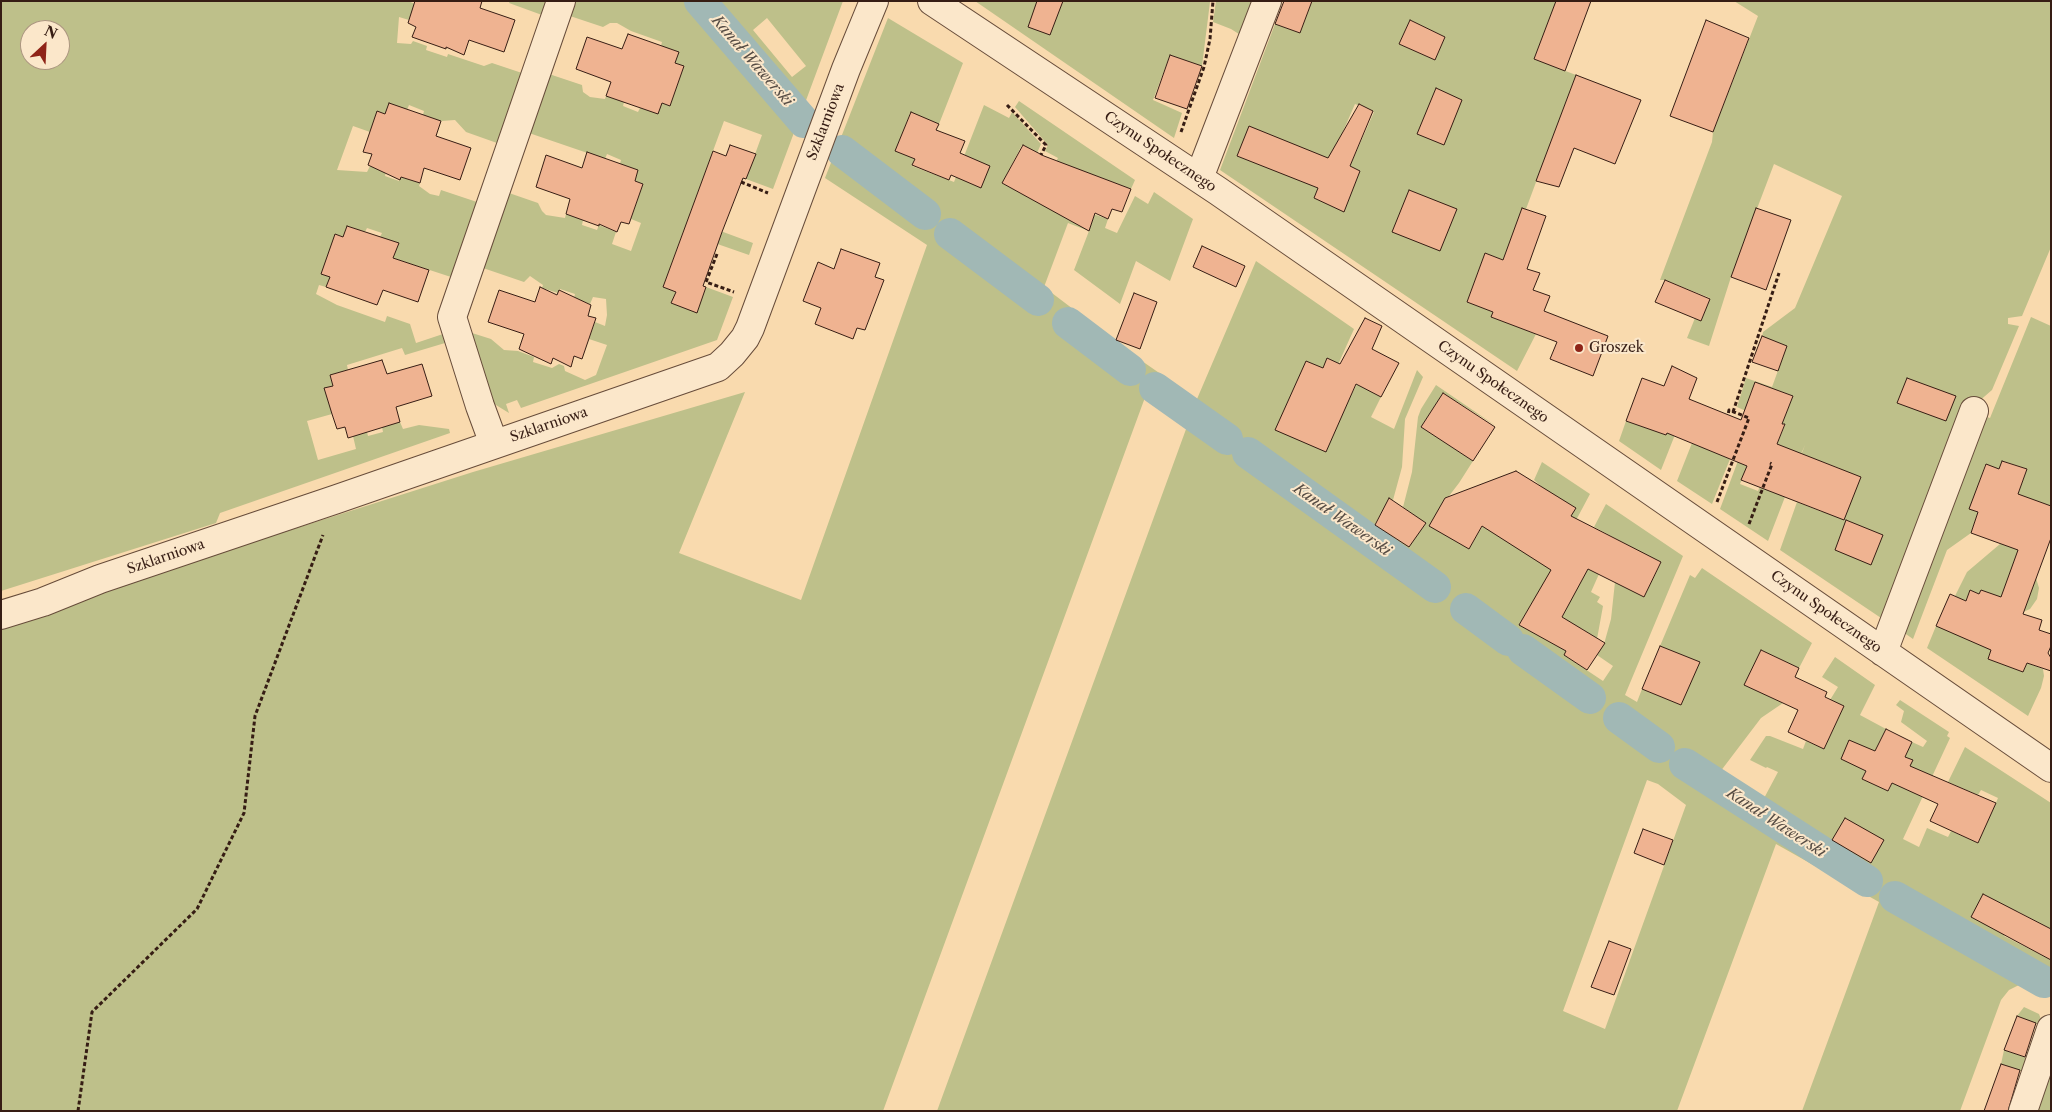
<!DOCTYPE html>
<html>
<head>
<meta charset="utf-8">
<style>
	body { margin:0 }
	#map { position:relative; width:2052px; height:1112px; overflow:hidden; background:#f9daae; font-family:"Libre Caslon Text",serif }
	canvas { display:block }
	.frame { position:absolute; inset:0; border:2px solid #361d14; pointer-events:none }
	.north { position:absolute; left:20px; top:20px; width:50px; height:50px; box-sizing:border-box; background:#fbe7ca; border:1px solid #ac9681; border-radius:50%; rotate:25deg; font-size:14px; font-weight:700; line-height:20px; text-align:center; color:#361d14 }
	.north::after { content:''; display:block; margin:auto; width:18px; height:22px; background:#8f2418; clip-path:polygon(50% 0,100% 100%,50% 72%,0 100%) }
</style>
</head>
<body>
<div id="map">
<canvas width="2052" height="1112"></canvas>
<div class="frame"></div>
<div class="north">N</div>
</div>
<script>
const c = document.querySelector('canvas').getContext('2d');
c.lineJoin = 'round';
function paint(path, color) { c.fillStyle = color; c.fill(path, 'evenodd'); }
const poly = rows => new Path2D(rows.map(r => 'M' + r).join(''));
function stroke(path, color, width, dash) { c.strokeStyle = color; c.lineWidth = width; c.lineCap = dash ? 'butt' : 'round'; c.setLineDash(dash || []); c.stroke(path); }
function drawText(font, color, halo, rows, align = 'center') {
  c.font = font + ' "Libre Caslon Text",serif'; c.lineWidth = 4; c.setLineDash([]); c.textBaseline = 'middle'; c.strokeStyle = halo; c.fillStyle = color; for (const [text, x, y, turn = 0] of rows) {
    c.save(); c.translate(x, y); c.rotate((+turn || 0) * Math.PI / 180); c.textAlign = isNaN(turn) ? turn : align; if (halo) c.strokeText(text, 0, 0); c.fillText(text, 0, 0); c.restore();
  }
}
const green = poly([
	[1,1,408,1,415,4,409,20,399,17,397,43,411,44,413,41,427,46,426,50,447,57,448,54,484,66,492,63,522,73,497,143,466,132,455,120,441,121,423,115,424,111,409,105,407,110,385,114,377,112,370,132,353,126,337,170,367,172,370,166,386,171,385,176,399,181,401,177,420,183,419,186,430,194,439,196,441,190,477,202,451,277,393,258,398,243,380,237,382,233,367,228,365,232,347,226,343,237,335,234,330,277,326,287,319,285,316,294,337,305,385,322,387,316,410,324,416,343,443,334,445,343,405,355,402,348,347,365,348,370,330,375,333,386,325,389,332,414,307,421,318,460,356,449,353,436,367,432,368,436,383,432,382,427,400,422,403,429,419,425,449,429,450,433,220,513,216,523,1,591],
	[30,30,60,30,60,60,30,60],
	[510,1,546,1,542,15,509,3],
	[575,1,843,1,773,189,746,179,762,135,724,121,688,219,753,243,749,255,683,232,663,287,676,292,671,303,697,312,706,287,733,297,717,340,521,408,517,400,506,404,509,413,491,402,472,333,491,339,504,350,518,351,534,357,533,362,552,368,559,364,564,366,565,371,585,380,596,375,607,345,589,339,595,322,605,326,607,315,606,299,593,297,590,304,574,298,575,294,560,289,558,293,542,288,543,285,530,276,524,282,483,268,509,193,538,203,542,211,546,215,565,218,566,214,583,220,582,225,597,230,599,225,616,232,612,244,631,251,641,223,631,219,643,184,635,181,638,170,620,164,621,160,607,154,605,159,529,133,549,74,582,85,583,92,590,97,605,99,606,96,624,102,623,106,638,112,640,108,662,103,670,106,684,66,675,63,679,52,661,46,662,42,631,31,617,23,610,23,603,27,570,16],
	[767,18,806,66,792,77,753,30],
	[975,1,1210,2,1202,66,1170,55,1153,100,1182,113,1174,138],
	[1216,1,1254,1,1242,36,1231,29,1213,22],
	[1312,1,1557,1,1534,59,1576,75,1526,209,1522,208,1511,239,1534,248,1527,269,1485,253,1467,302,1493,312,1491,317,1536,334,1517,371,1220,170,1275,24,1300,33],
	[1410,20,1445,37,1435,60,1399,44],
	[1355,104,1374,112,1350,166,1360,171,1344,211,1314,198],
	[1249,127,1292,144,1281,173,1237,156],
	[1734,1,2051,1,2051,247,2022,316,2008,318,2008,324,2019,326,1992,390,1970,409,1884,620,1780,550,1797,502,1822,512,1839,468,1801,454,1805,445,1768,541,1720,509,1755,415,1737,407,1746,378,1772,387,1787,346,1762,337,1763,332,1795,308,1842,196,1774,164,1731,277,1709,346,1687,338,1695,318,1701,321,1710,298,1665,280,1660,280,1712,142,1713,132,1758,16],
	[1777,390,1793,396,1782,424,1785,425,1758,491,1740,484],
	[888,18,963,63,939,124,910,113,896,151,915,159,912,166,954,182,984,105,1009,118,1012,112,1041,144,1037,153,1022,145,1002,183,1035,201,1058,158,1045,151,1048,145,1015,107,1019,101,1135,180,1131,189,1091,174,1093,214,1108,219,1105,228,1117,233,1135,196,1148,204,1154,192,1193,219,1170,281,1136,261,1120,304,1074,270,1089,231,1068,223,1044,287,1139,359,1197,399,1256,261,1354,329,1323,398,1343,410,1357,384,1381,397,1371,417,1394,429,1417,370,1423,377,1405,419,1402,467,1393,500,1389,499,1375,524,1396,539,1409,546,1425,523,1403,507,1412,472,1418,417,1421,409,1436,385,1496,426,1443,393,1421,427,1473,461,1459,483,1449,496,1445,498,1430,526,1469,549,1488,517,1543,488,1534,480,1542,462,1590,494,1550,569,1577,563,1599,574,1591,592,1600,597,1597,602,1603,606,1597,639,1581,628,1564,655,1603,681,1613,666,1597,655,1604,644,1611,619,1615,582,1644,597,1661,563,1594,527,1606,504,1683,556,1625,695,1637,702,1642,689,1681,705,1699,662,1660,646,1690,575,1695,578,1702,568,1812,643,1799,668,1761,650,1745,685,1783,703,1761,718,1720,772,1762,802,1778,772,1767,767,1766,768,1750,760,1766,736,1770,736,1803,749,1806,741,1824,749,1844,706,1830,700,1838,687,1822,677,1835,657,1875,685,1860,715,1886,729,1862,779,1889,791,1892,783,1912,760,1905,757,1912,742,1923,747,1927,741,1901,722,1904,711,1896,705,1900,700,1949,732,1947,736,1950,738,1903,839,1919,847,1927,828,1948,837,1951,831,1978,843,1998,798,1981,790,1978,795,1948,782,1965,747,2051,803,2051,929,2017,911,2004,936,2051,960,2051,983,2045,995,2024,985,2019,985,2009,990,2001,1000,1960,1111,1802,1111,1879,902,1776,844,1677,1111,937,1111,1189,421,1147,392,883,1111,1,1111,1,627,174,567,473,472,745,392,679,553,801,600,927,245,825,178],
	[1533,601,1547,609,1567,607,1562,618,1561,648,1519,625],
	[1647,780,1658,784,1686,805,1605,1029,1563,1011],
	[2031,317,2051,326,2051,506,2037,501,2036,578,2039,588,2037,599,2030,609,2021,613,2006,608,1988,659,2023,672,2027,663,2043,669,2044,676,2041,688,2028,716,1927,648,1936,626,1979,594,1970,590,1966,601,1955,596,1967,572,2000,544,2027,469,2003,461,1999,469,1985,465,1970,509,1978,512,1971,533,1947,550,1913,639,1903,632,1983,416,1990,418],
	[1681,394,1690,397,1661,470,1619,441,1626,421,1666,435],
	[1692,443,1730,459,1712,504,1677,481],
	[2024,1007,2039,1014,2045,1030,2023,1072,2001,1064,2004,1050,2027,1058,2039,1025,2017,1016],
	[2051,1071,2051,1111,2036,1111]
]);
const canal = poly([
	[700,1,804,122],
	[842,151,925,214],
	[950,234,1038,300],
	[1068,323,1130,370],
	[1155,388,1227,439],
	[1248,453,1435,587],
	[1466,609,1508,640],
	[1523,650,1590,698],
	[1619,718,1659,747],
	[1685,764,1867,881],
	[1895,897,2044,982]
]);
const building = poly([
	[415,1,482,1,480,8,515,20,504,52,469,40,464,55,446,47,446,49,412,37,416,27,408,23,415,1],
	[1037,1,1063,1,1050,35,1028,27,1037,1],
	[1284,1,1312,1,1300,33,1275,24,1284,1],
	[1556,1,1591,1,1565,71,1534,59,1556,1],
	[1410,20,1445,37,1435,60,1399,44,1410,20],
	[1706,20,1749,38,1713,132,1670,116,1706,20],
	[628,34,679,52,675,63,684,66,670,106,662,103,658,114,606,96,611,82,576,69,587,37,622,49,628,34],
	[1170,55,1202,66,1187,109,1155,98,1170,55],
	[1576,75,1641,100,1615,164,1574,148,1559,187,1536,181,1576,75],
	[1436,88,1462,100,1444,145,1417,134,1436,88],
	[389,103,441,121,436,136,471,148,460,180,424,168,420,183,401,177,400,180,368,165,372,154,363,152,377,111,385,114,389,103],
	[1359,104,1373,111,1350,166,1360,171,1344,212,1314,198,1318,188,1237,156,1249,126,1328,158,1359,104],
	[911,112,939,124,936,130,965,141,960,153,990,166,981,188,951,175,949,180,912,165,915,159,895,151,911,112],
	[730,145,756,154,746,179,743,178,722,232,703,286,706,287,697,313,671,303,676,292,663,287,713,151,726,156,730,145],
	[1023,145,1044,156,1131,189,1122,212,1112,209,1108,219,1095,213,1089,231,1002,183,1023,145],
	[587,152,638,170,635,181,643,184,629,224,621,222,617,232,599,224,599,226,566,214,570,199,536,187,546,155,582,168,587,152],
	[1409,190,1457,209,1440,251,1392,232,1409,190],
	[1522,208,1546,216,1527,269,1540,273,1533,290,1550,296,1544,311,1608,336,1593,376,1550,359,1557,342,1491,317,1493,312,1467,302,1485,253,1503,260,1522,208],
	[1756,208,1791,220,1766,290,1731,277,1756,208],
	[347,226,399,243,393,258,429,270,418,302,383,290,377,305,326,287,330,277,321,274,335,234,343,237,347,226],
	[1202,246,1245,266,1236,287,1193,267,1202,246],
	[841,249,880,263,875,277,884,280,865,330,857,328,853,339,815,324,821,308,803,301,818,262,834,269,841,249],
	[1665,280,1710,299,1701,321,1655,302,1665,280],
	[540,287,557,295,559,290,591,305,588,316,596,318,582,359,574,356,571,367,553,358,551,364,519,349,524,334,488,322,499,290,535,302,540,287],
	[1134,293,1157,302,1140,349,1116,340,1134,293],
	[1365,318,1382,326,1372,349,1399,363,1381,397,1356,384,1326,452,1275,430,1306,361,1323,368,1327,358,1340,364,1365,318],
	[1762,336,1787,346,1778,371,1752,362,1762,336],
	[382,360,387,374,422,364,432,396,396,407,400,422,348,438,345,427,337,429,332,414,324,388,333,386,330,375,382,360],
	[1672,366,1697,378,1689,399,1741,420,1755,382,1793,396,1782,424,1785,424,1777,444,1861,477,1844,520,1741,480,1747,466,1667,433,1666,435,1626,421,1642,378,1664,386,1672,366],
	[1907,378,1956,396,1946,421,1897,403,1907,378],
	[1443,393,1495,427,1473,461,1421,427,1443,393],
	[2002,461,2027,469,2018,494,2051,506,2051,538,2023,614,2042,620,2039,630,2051,634,2051,646,2048,653,2051,658,2051,671,2027,663,2023,672,1988,659,1991,650,1936,626,1950,594,1966,601,1970,590,1979,594,1981,590,2001,597,2018,550,1971,533,1978,512,1969,509,1986,464,1999,469,2002,461],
	[1516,471,1576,508,1571,516,1661,562,1644,597,1588,569,1562,617,1605,643,1587,670,1564,655,1566,651,1519,625,1551,570,1482,526,1469,549,1429,526,1445,498,1516,471],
	[1389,498,1426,523,1409,547,1375,525,1389,498],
	[1846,520,1883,535,1871,565,1835,550,1846,520],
	[1660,646,1700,662,1681,705,1642,689,1660,646],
	[1761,650,1799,668,1795,677,1827,692,1825,697,1844,706,1824,749,1788,732,1798,710,1744,685,1761,650],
	[1886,729,1912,742,1905,757,1913,760,1910,766,1996,803,1978,843,1930,821,1938,804,1892,783,1888,791,1862,779,1866,771,1841,759,1849,740,1875,751,1886,729],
	[1845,818,1884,840,1871,863,1832,840,1845,818],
	[1643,829,1673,840,1664,865,1634,853,1643,829],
	[1983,894,2051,929,2051,960,1971,917,1983,894],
	[1609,941,1631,949,1614,995,1591,987,1609,941],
	[2017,1016,2036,1023,2025,1057,2004,1050,2017,1016],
	[2001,1064,2020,1070,2008,1111,1984,1111,2001,1064]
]);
const path = poly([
	[1007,105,1046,145,1041,155],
	[1181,132,1204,67,1210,39,1213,1],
	[741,182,768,193],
	[717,254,706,282,734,292],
	[1733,412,1779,273],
	[1717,502,1749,418,1729,410,1728,415],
	[1749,524,1772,464,1770,463],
	[78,1111,92,1012,197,909,244,813,255,716,323,535]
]);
const minor = poly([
	[932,1,1218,191,2051,768],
	[1199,178,1267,1],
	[494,444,480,406,452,317,561,1],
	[1,615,43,602,100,579,337,499,718,367,732,354,745,338,750,328,846,69,874,1],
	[1883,652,1974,411],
	[2023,1111,2051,1029]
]);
const markers = [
	[1579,348,5,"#8f2418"]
];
const streetNames = [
	["Szklarniowa",826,122,-69],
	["Czynu Społecznego",1160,152,34],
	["Czynu Społecznego",1493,382,35],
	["Szklarniowa",549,425,-19],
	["Szklarniowa",166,557,-19],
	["Czynu Społecznego",1826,612,35]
];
const poiNames = [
	["Groszek",1589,348]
];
const waterNames = [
	["Kanał Wawerski",752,61,49],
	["Kanał Wawerski",1342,520,35],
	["Kanał Wawerski",1776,823,33]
];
paint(green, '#bec08a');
stroke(canal, '#a1b8b5', 32);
paint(building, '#efb391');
stroke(building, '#361d14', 1);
stroke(minor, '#674c3a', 30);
stroke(path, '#361d14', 3, [4, 2.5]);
stroke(minor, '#fbe7ca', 28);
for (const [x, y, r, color] of markers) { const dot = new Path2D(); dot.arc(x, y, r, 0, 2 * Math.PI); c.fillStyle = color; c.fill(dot); stroke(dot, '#fbe7ca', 2); }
drawText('14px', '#361d14', '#fbe7ca', streetNames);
drawText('14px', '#361d14', '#fbe7ca', poiNames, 'left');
drawText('italic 15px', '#564c44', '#fbe7ca', waterNames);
</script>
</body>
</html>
